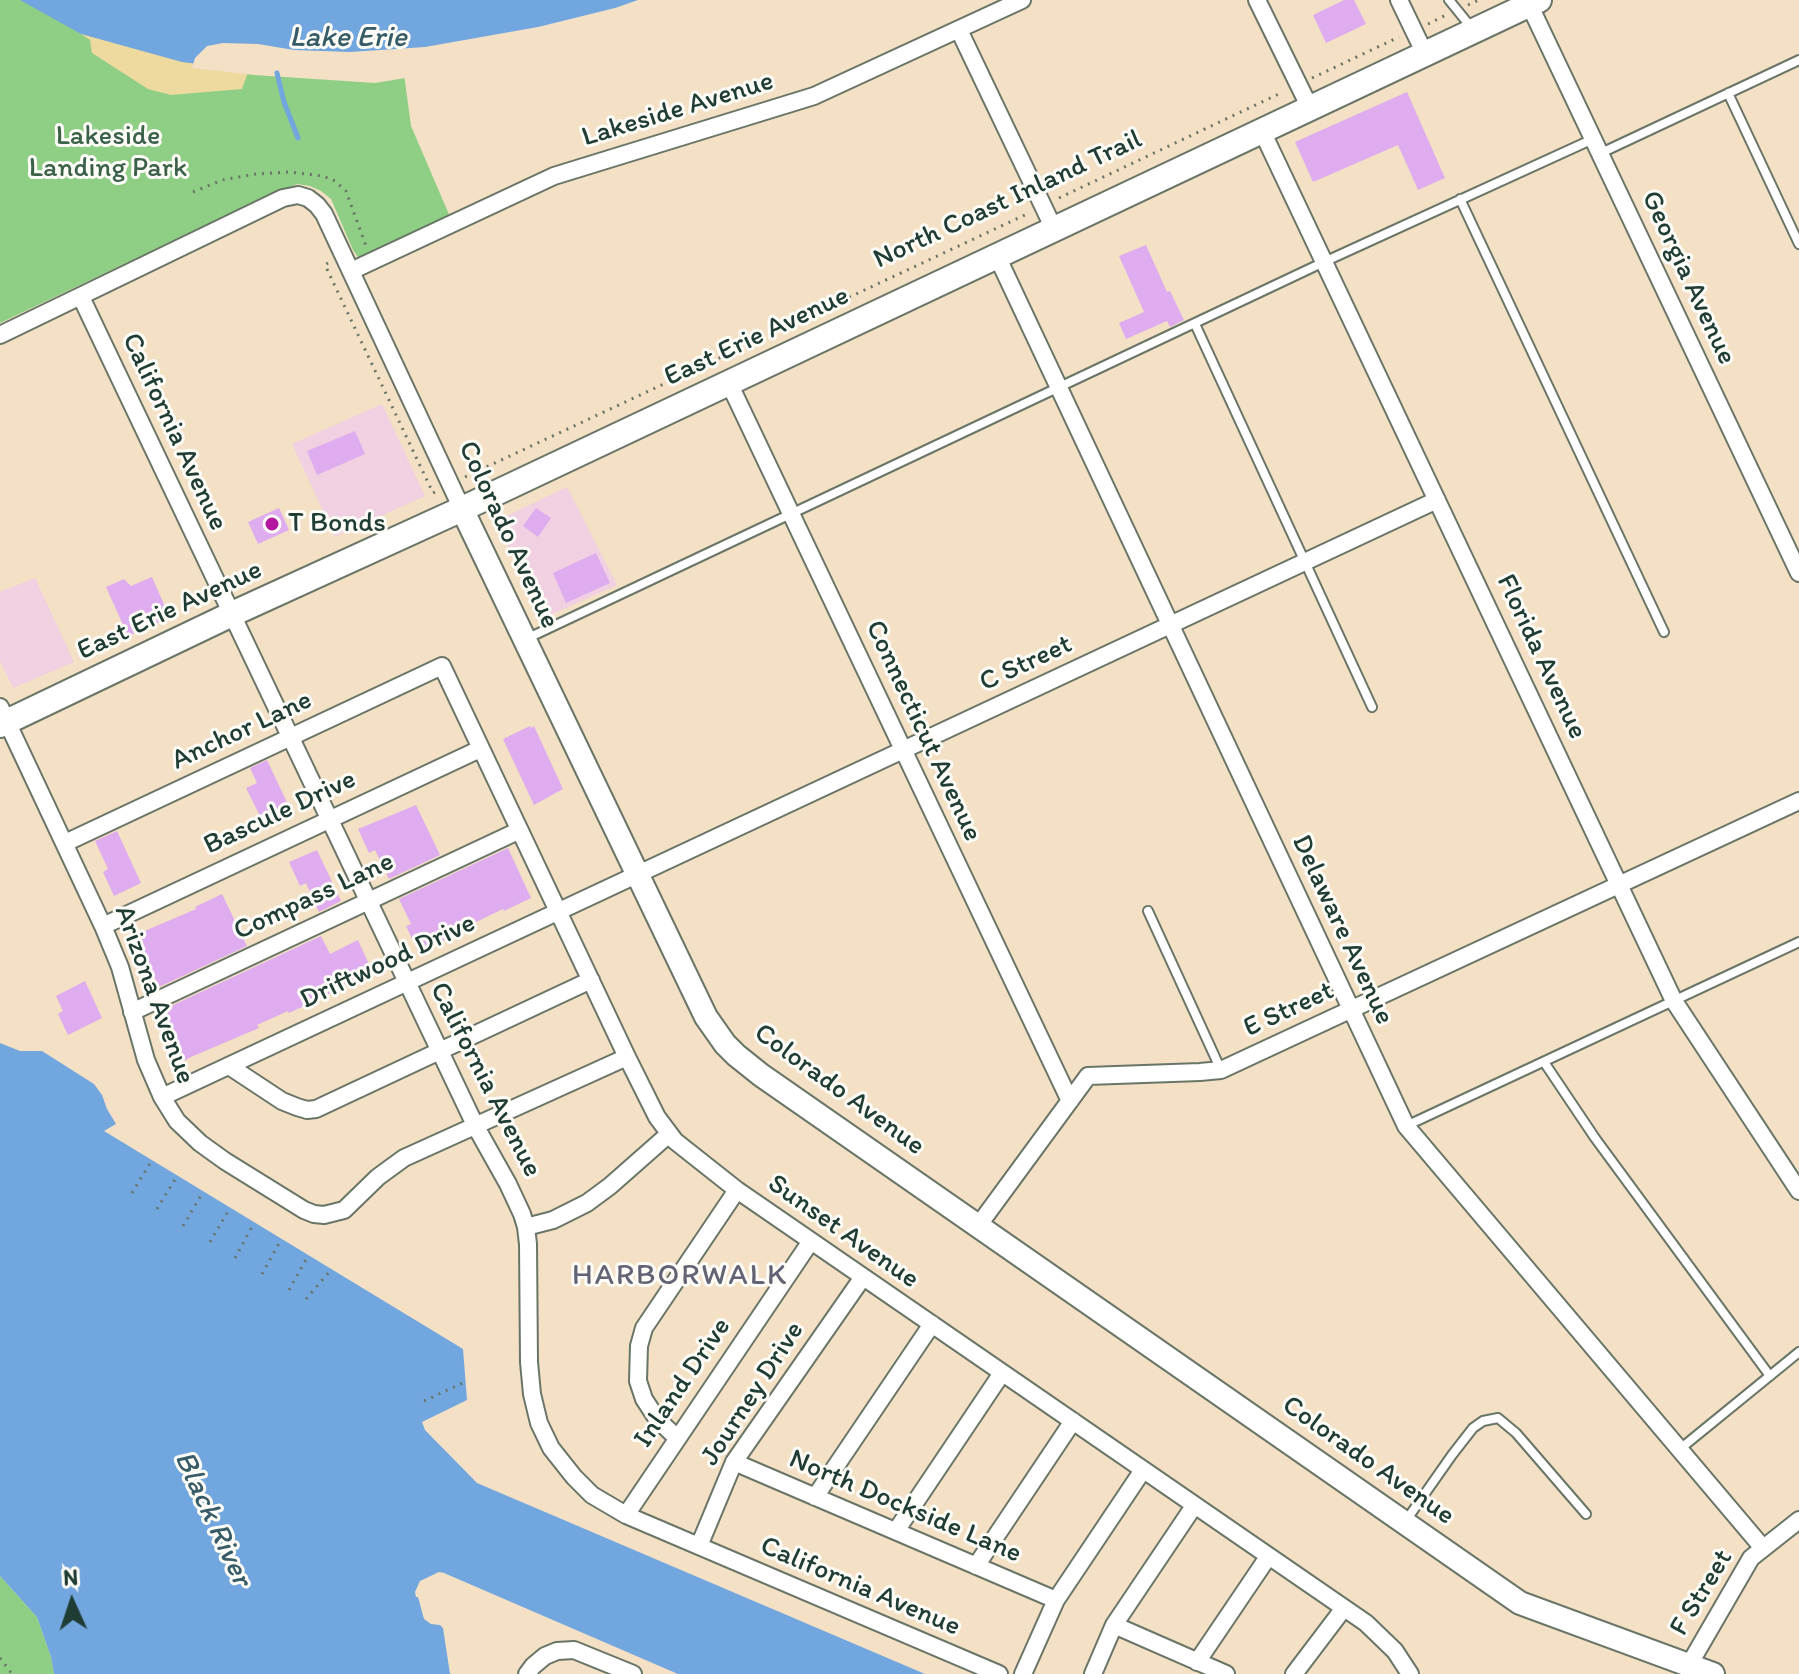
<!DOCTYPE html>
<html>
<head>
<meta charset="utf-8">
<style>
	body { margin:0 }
	#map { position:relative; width:1799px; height:1674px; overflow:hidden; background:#f3e0c5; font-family:Itim,sans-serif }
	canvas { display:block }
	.north { position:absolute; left:32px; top:1562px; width:80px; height:80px; -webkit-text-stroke:6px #fdfcf7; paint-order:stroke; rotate:357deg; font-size:22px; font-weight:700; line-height:32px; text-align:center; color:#1f3d34 }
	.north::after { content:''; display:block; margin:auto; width:28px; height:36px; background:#1f3d34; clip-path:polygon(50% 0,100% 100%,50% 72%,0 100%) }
</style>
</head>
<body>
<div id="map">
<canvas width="1799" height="1674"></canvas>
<div class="north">N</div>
</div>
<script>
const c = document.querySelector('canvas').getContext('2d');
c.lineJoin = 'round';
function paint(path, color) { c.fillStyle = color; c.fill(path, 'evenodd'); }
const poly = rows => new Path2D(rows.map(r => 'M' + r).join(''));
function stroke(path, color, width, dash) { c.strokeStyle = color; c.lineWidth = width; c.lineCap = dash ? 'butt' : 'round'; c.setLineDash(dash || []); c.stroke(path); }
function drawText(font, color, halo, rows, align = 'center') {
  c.font = font + ' Itim,sans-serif'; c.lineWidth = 6; c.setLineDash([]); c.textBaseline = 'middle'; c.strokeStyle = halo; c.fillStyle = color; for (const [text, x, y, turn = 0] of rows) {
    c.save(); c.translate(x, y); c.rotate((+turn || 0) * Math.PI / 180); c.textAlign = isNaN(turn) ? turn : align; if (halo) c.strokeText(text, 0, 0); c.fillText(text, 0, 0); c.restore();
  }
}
const built = poly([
	[382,404,425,496,335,537,292,444],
	[567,487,617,585,542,619,496,521],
	[35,578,74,662,13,688,0,661,0,592]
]);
const green = poly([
	[0,0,20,0,404,74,411,126,451,219,361,258,358,257,353,250,331,199,321,191,310,186,297,184,238,210,0,323],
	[0,1576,37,1617,51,1657,54,1674,0,1674]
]);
const sand = poly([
	[30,0,258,44,242,89,171,95,148,89,92,53,90,40]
]);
const water = poly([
	[20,0,674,0,546,35,254,71,182,62,81,34],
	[0,1043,20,1051,42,1051,94,1084,102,1095,107,1109,116,1124,104,1131,463,1349,467,1400,422,1422,425,1430,477,1483,925,1674,678,1674,444,1573,439,1572,420,1581,415,1592,416,1597,418,1597,424,1619,431,1624,440,1625,443,1628,450,1674,54,1674,51,1657,37,1617,0,1576]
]);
const pier = poly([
	[638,0,678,0,676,4,644,14,583,28,549,38,544,45,466,68,375,83,254,75,192,68,195,58,207,46,223,43,258,44,294,50,350,52,425,47,538,27,615,8]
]);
const stream = poly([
	[277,73,284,102,298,138]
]);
const building = poly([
	[1344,0,1354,0,1366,24,1326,43,1313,15],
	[1407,92,1445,178,1418,190,1398,145,1313,182,1295,142],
	[1146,245,1167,292,1170,291,1184,320,1170,327,1167,321,1126,339,1119,323,1144,312,1119,256],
	[355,431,365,454,317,475,307,451],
	[279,508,289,530,258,544,248,522],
	[536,508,551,518,538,537,523,526],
	[596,553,610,583,566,603,553,573],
	[152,577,170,618,128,636,106,587,124,579,131,586],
	[530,726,531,728,534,726,563,789,534,805,503,739],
	[267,760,292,813,265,826,246,788,257,783,250,768],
	[416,805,440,855,389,879,375,850,369,853,358,829],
	[117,831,141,883,114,896,103,872,108,869,95,841],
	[508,848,531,898,504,911,503,909,472,924,474,927,418,951,406,926,411,924,399,899],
	[317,850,341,901,319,912,306,883,300,886,289,862],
	[222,894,247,946,159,987,146,959,143,960,133,936,196,909,195,907],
	[321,936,330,954,358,940,372,971,321,998,289,1013,288,1011,257,1025,259,1028,191,1057,174,1067,163,1043,169,1040,156,1013],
	[85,981,102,1018,68,1035,58,1014,63,1011,56,996]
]);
const path = poly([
	[1468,5,1479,0],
	[1428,24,1446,15],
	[1312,78,1399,37],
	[193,192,222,180,256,174,289,172,323,176,335,181,346,191,366,246,364,246],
	[1059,198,1283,92],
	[328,263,325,265,433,493,437,491],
	[465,477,1027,214],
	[132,1193,152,1160],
	[157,1209,177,1176],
	[183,1226,203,1192],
	[210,1242,230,1208],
	[235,1258,254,1223],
	[262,1274,281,1240],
	[289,1290,308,1256],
	[306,1299,331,1270],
	[424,1401,467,1381],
	[0,1658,12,1674]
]);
const service = poly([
	[1449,0,1471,27],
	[1728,93,1799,244],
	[1601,153,1799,60],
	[1460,199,1664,632],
	[1195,324,1372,707],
	[526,639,1324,262,1593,139],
	[1148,911,1221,1070],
	[1544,1062,1595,1138,1770,1376],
	[1406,1126,1799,942],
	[1680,1449,1799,1352],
	[1405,1522,1452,1455,1473,1428,1483,1421,1498,1418,1516,1433,1586,1514]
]);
const minor = poly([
	[1257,0,1310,108],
	[1399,0,1425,54],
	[1529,4,1799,573],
	[959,30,1054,229],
	[1262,131,1674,1001,1799,1191],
	[997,256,1406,1126,1763,1548],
	[351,271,554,176,814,96,1022,0],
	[81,297,476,1127,508,1184,522,1214,526,1227,528,1244,529,1362,532,1394,539,1423,551,1448,574,1477,592,1495,626,1515,999,1674],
	[0,335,283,198,298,195,308,198,317,205,324,214,462,509],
	[729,383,1070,1101],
	[0,707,103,926,120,967,146,1060,162,1097,177,1121,200,1143,225,1161,304,1210,314,1214,324,1215,344,1210,378,1177,404,1158,627,1057],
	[65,843,442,666,627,1057,657,1117,675,1141,737,1190,1366,1623,1395,1651,1410,1674],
	[103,926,480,749],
	[132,1012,518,831],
	[229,1066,282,1101,297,1107,307,1110,316,1109,591,980],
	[162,1097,1437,500],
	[978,1226,1088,1076,1200,1072,1221,1070,1799,801],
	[526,1227,553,1220,587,1203,610,1186,669,1134],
	[677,1438,657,1419,644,1399,638,1381,639,1346,644,1328,737,1190],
	[734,1462,1056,1600],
	[815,1497,932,1324],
	[626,1515,811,1241],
	[896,1531,1002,1373],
	[699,1546,734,1462,863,1277],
	[976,1566,1073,1421],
	[1114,1625,1226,1674],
	[1197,1662,1268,1557],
	[1689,1665,1751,1558,1799,1520],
	[527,1674,533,1666,545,1656,557,1651,574,1650,633,1674],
	[1023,1674,1056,1600,1143,1470],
	[1093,1674,1114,1625,1194,1506],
	[1294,1674,1344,1608]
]);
const secondary = poly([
	[462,509,706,1017,725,1044,736,1055,761,1075,1520,1603,1713,1674]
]);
const primary = poly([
	[0,725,232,614,462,509,1539,0]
]);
const markers = [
	[272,524,8,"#b5179e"]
];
const streetNames = [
	["Lakeside Avenue",678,110,-17],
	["North Coast Inland Trail",1008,200,-25],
	["Georgia Avenue",1688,278,65],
	["East Erie Avenue",757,337,-25],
	["California Avenue",174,432,65],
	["Colorado Avenue",508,535,65],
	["East Erie Avenue",170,611,-25],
	["Florida Avenue",1541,657,65],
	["C Street",1026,664,-25],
	["Anchor Lane",242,731,-25],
	["Connecticut Avenue",923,731,65],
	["Bascule Drive",280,813,-25],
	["Compass Lane",314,897,-25],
	["Delaware Avenue",1342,930,65],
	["Driftwood Drive",388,962,-25],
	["Arizona Avenue",154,995,70],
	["E Street",1289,1010,-25],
	["California Avenue",485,1080,63],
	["Colorado Avenue",839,1090,36],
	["Sunset Avenue",843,1232,35],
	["Inland Drive",683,1383,-56],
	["Journey Drive",753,1394,-57],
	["Colorado Avenue",1368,1461,35],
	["North Dockside Lane",905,1507,23],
	["California Avenue",860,1587,23],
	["F Street",1702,1593,-59]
];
const parkNames = [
	["Lakeside",108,137],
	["Landing Park",108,169]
];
const poiNames = [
	["T Bonds",288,524]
];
const waterNames = [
	["Lake Erie",348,38],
	["Black River",212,1519,65]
];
const neighbourhoodNames = [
	["HARBORWALK",680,1276]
];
paint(built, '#f1d0e2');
paint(green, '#8fce85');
paint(sand, '#eeda9e');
paint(water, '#72a6df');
paint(pier, '#f3e0c5');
stroke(stream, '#72a6df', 5);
paint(building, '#deacef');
stroke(service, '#697667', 12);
stroke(minor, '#697667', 20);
stroke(secondary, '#697667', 26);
stroke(primary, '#697667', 28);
stroke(path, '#697667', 3, [2, 6]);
stroke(service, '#fff', 8);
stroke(minor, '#fff', 16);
stroke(secondary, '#fff', 22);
stroke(primary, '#fff', 24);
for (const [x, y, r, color] of markers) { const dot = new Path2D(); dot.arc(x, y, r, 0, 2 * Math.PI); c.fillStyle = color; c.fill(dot); stroke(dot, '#fdfcf7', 3); }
drawText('28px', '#1f3d34', '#fdfcf7', streetNames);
drawText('28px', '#3b6148', '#fdfcf7', parkNames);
drawText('28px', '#1f3d34', '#fdfcf7', poiNames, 'left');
drawText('italic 30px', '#385c67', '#fdfcf7', waterNames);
c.letterSpacing = '2px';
drawText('30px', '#626475', '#fdfcf7', neighbourhoodNames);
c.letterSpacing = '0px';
</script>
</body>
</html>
